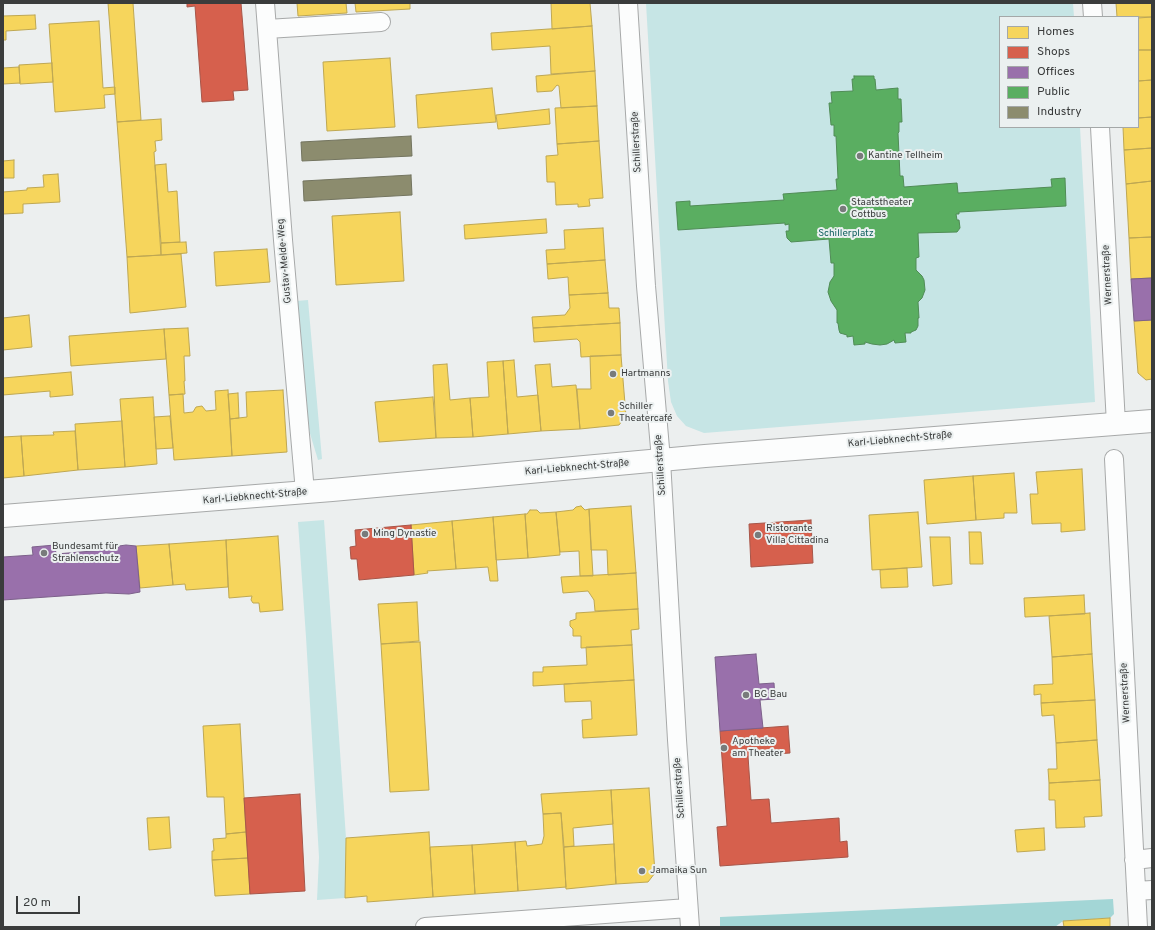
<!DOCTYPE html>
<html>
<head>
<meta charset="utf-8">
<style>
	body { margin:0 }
	#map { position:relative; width:1155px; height:930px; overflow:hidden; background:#ecefef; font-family:Overpass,sans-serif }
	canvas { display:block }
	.frame { position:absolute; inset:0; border:4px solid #3a3c3c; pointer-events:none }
	.legend { position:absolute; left:999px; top:16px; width:140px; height:112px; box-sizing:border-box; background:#ebf0f0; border:1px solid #a4a8a8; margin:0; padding:5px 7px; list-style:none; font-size:12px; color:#3a3c3c }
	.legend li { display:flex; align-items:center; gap:8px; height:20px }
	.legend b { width:20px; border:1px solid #a4a8a8 }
	.scale { position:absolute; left:16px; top:896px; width:64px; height:18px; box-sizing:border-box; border:2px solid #3a3c3c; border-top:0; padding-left:5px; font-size:12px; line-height:14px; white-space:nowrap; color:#3a3c3c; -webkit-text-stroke:3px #ebf0f0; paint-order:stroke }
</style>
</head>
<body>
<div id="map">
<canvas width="1155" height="930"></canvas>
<div class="frame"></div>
<ul class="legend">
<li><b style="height:11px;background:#f6d55c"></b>Homes</li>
<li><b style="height:11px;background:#d6604d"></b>Shops</li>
<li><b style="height:11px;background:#9970ab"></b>Offices</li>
<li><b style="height:11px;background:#5aae61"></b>Public</li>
<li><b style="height:11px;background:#8c8c6e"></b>Industry</li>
</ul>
<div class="scale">20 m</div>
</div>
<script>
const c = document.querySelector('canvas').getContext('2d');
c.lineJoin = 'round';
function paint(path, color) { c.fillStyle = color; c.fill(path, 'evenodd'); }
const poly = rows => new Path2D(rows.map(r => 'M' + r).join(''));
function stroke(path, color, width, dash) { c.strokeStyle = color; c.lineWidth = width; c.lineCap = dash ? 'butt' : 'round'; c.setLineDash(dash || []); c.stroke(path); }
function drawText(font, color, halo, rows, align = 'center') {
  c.font = font + ' Overpass,sans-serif'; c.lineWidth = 4; c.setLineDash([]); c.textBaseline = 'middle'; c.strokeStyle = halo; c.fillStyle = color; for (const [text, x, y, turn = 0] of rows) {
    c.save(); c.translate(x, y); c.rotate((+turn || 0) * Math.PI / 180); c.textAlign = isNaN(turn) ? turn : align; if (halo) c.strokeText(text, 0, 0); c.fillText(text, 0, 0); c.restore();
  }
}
const green = poly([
	[646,3,1073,3,1074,17,1000,17,1000,127,1080,127,1095,402,704,433,686,426,677,416,671,402,668,381],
	[308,300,322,459,318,460,305,417,296,301],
	[324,520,346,838,345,898,317,900,319,857,306,637,298,522]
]);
const forest = poly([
	[1113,899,1114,914,1110,918,1063,921,1055,927,720,927,720,917]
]);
const homes = poly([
	[108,3,133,3,141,120,117,122,108,3],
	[297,3,346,3,347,13,298,16,297,3],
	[355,3,410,3,410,9,356,12,355,3],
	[551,3,590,3,592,26,552,29,551,3],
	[1116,3,1152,3,1152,17,1117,17,1116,3],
	[35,15,36,29,6,31,6,40,3,40,3,16,35,15],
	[1152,17,1152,50,1138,50,1138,18,1152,17],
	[99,21,103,88,115,87,115,94,104,95,105,108,55,112,49,24,99,21],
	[592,26,595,71,551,74,550,46,492,50,491,33,592,26],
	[1138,50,1152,50,1152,80,1138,81,1138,50],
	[390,58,395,127,327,131,323,62,390,58],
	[52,63,53,82,20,84,19,65,52,63],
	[19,67,20,83,3,84,3,68,19,67],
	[595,71,597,106,561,108,559,86,557,85,552,91,537,92,536,76,595,71],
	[1152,80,1152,117,1138,118,1138,81,1152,80],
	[492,88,496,122,418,128,416,95,492,88],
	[597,106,599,141,557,144,555,108,597,106],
	[549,109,550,124,498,129,496,115,549,109],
	[1152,117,1152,148,1124,150,1123,127,1138,127,1138,118,1152,117],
	[161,119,162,140,155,141,156,151,154,152,161,255,127,257,117,122,161,119],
	[599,141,603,198,589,199,590,206,578,207,578,204,556,205,555,182,547,182,546,156,558,155,557,144,599,141],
	[1152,148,1152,181,1126,184,1124,150,1152,148],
	[14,160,14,178,3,178,3,161,14,160],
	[166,164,168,192,177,191,180,242,161,243,155,165,166,164],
	[58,174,60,202,23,204,23,213,3,214,3,192,27,190,27,188,44,187,43,175,58,174],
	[1152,181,1152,237,1129,238,1126,184,1152,181],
	[400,212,404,281,336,285,332,216,400,212],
	[546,219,547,233,465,239,464,225,546,219],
	[603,228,605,260,547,264,546,250,565,249,564,230,603,228],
	[1152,237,1152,278,1131,279,1129,238,1152,237],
	[186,242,187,253,161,255,161,243,186,242],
	[267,249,270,282,216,286,214,252,267,249],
	[181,254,186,307,130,313,127,257,181,254],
	[605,260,608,293,569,295,568,277,548,279,547,264,605,260],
	[608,293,609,308,619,308,620,323,533,328,532,317,565,315,570,308,569,295,608,293],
	[29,315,32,347,3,350,3,318,29,315],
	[1152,320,1152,379,1146,380,1138,373,1134,321,1152,320],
	[620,323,621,355,581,357,580,342,577,339,534,342,533,328,620,323],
	[188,328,190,356,184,356,185,381,184,381,185,394,169,395,164,329,188,328],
	[164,329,166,359,71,366,69,336,164,329],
	[621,355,626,416,619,425,580,429,577,389,591,389,590,356,621,355],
	[514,360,517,397,538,395,541,431,508,434,503,361,514,360],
	[503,361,508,434,473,437,470,398,489,397,487,362,503,361],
	[447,364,450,400,470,398,473,437,436,438,433,365,447,364],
	[550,364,552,387,576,385,580,429,541,431,535,365,550,364],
	[71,372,73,395,50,397,50,391,3,395,3,378,71,372],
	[228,390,232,456,174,460,169,395,183,394,184,413,193,412,196,407,202,406,206,411,216,410,215,391,228,390],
	[283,390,287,452,232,456,230,419,247,417,246,392,283,390],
	[238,393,239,418,230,419,228,394,238,393],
	[153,397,157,464,125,467,120,399,153,397],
	[433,397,436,438,379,442,375,402,433,397],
	[170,416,173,448,156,449,154,417,170,416],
	[122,421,125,467,78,470,75,424,122,421],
	[75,431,78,470,24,476,21,436,54,435,53,432,75,431],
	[21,436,24,476,3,478,3,437,21,436],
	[1082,469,1085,530,1061,532,1061,523,1032,524,1030,494,1038,494,1036,472,1082,469],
	[1014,473,1017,513,1004,513,1004,518,976,520,973,476,1014,473],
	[973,476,976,520,927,524,924,480,973,476],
	[581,506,585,510,589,509,593,576,580,576,579,551,560,552,556,512,573,510,576,507,581,506],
	[631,506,636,573,608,575,607,550,591,550,589,509,631,506],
	[530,510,537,510,540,513,556,512,560,555,528,558,525,514,527,514,530,510],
	[918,512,922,567,872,570,869,515,918,512],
	[525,514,528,558,496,560,493,517,525,514],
	[493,517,498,581,490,581,488,567,456,569,452,521,493,517],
	[452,521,456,569,427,571,428,573,414,575,411,525,452,521],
	[969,532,981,532,983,564,970,564,969,532],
	[278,536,283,610,260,612,259,603,253,603,251,600,252,596,229,598,226,540,278,536],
	[930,537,950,537,952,584,933,586,930,537],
	[226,540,228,587,186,590,185,584,173,585,169,544,226,540],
	[169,544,173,585,140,588,136,546,169,544],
	[907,568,908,587,881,588,880,570,907,568],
	[636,573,638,609,595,611,594,600,588,591,563,593,561,577,636,573],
	[1084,595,1085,614,1025,617,1024,598,1084,595],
	[417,602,419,641,381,644,378,604,417,602],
	[638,609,639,629,631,630,632,645,581,648,581,636,573,636,573,629,570,626,570,621,576,619,576,613,638,609],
	[1090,613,1092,654,1052,657,1049,616,1090,613],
	[420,642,429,790,390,792,381,644,420,642],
	[632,645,634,680,533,686,533,672,543,672,543,667,587,665,586,647,632,645],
	[1092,654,1095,700,1041,703,1041,694,1034,695,1034,685,1053,684,1052,657,1092,654],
	[634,680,637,735,583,738,582,720,592,719,591,701,565,702,564,684,634,680],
	[1095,700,1097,740,1056,743,1054,715,1042,716,1041,703,1095,700],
	[240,724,246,832,226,834,224,797,207,797,203,726,240,724],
	[1097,740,1100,780,1049,783,1048,769,1057,769,1056,743,1097,740],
	[1100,780,1102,816,1084,817,1085,827,1056,828,1055,800,1049,800,1049,783,1100,780],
	[649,788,655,873,648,882,616,884,611,790,649,788],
	[611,790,613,824,573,828,574,846,564,847,561,813,543,814,541,794,611,790],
	[561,813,566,887,518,891,515,842,526,841,527,846,542,844,544,836,543,814,561,813],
	[169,817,171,848,149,850,147,818,169,817],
	[1044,828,1045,850,1017,852,1015,830,1044,828],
	[246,832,248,858,212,860,212,851,214,851,213,839,226,838,226,834,246,832],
	[429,832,433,897,367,902,367,896,345,898,346,838,429,832],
	[515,842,518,891,475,894,472,845,515,842],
	[614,844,616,884,566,889,564,847,614,844],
	[472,845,475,894,433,897,430,847,472,845],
	[248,858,250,894,215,896,212,860,248,858],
	[1110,918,1110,927,1064,927,1063,921,1110,918]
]);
const shops = poly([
	[187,3,241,3,248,90,233,91,234,100,202,102,195,6,187,7,187,3],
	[811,520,813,563,751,567,749,524,811,520],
	[411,525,414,575,359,580,357,559,351,559,350,547,356,546,355,530,411,525],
	[788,726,790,753,748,756,751,800,769,799,771,823,839,818,840,842,847,841,848,857,720,866,717,827,727,826,720,731,788,726],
	[300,794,305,891,250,894,244,798,300,794]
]);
const offices = poly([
	[1152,278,1152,320,1134,321,1131,279,1152,278],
	[55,545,56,554,117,549,119,546,126,545,136,546,140,592,129,594,106,593,3,600,3,557,33,555,32,547,55,545],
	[756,654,759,684,774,683,775,699,760,700,763,728,720,731,715,657,756,654]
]);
const public = poly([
	[854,76,874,76,874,79,875,79,876,90,898,88,898,99,901,99,902,122,899,122,899,132,898,133,900,176,903,176,904,187,957,183,958,193,1052,187,1051,179,1065,178,1066,206,959,212,959,214,956,214,957,220,959,220,960,228,957,232,918,233,919,257,916,258,916,270,922,276,924,280,925,290,922,298,918,302,919,318,918,318,918,326,916,330,911,332,911,333,905,333,906,342,895,343,894,340,887,344,880,345,872,344,865,342,865,344,854,345,853,336,847,337,847,335,840,333,839,330,838,323,837,323,837,310,831,301,828,292,830,282,834,276,834,263,831,263,829,239,791,242,787,238,786,231,789,231,789,224,785,225,785,223,678,230,676,202,690,201,690,206,784,200,783,194,837,190,836,179,838,179,836,136,834,136,834,125,831,125,829,103,832,103,831,92,853,91,852,79,854,79,854,76]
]);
const industry = poly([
	[411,136,412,156,302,161,301,142,411,136],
	[411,175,412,195,304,201,303,181,411,175]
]);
const minor = poly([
	[265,3,283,240,305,492],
	[628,3,646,286,661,460,677,740,690,927],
	[1092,3,1093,17],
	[267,29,381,22],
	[1100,127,1116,424],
	[1114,459,1138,927],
	[1134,860,1152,858],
	[1136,891,1152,890],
	[425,927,688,908]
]);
const secondary = poly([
	[3,516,332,490,705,456,1152,421]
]);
const markers = [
	[860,156,4,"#787b7b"],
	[843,209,4,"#787b7b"],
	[613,374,4,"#787b7b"],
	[611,413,4,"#787b7b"],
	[365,534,4,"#787b7b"],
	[758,535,4,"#787b7b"],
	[44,553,4,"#787b7b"],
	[746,695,4,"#787b7b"],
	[724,748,4,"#787b7b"],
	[642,871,4,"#787b7b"]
];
const streetNames = [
	["Schillerstraße",637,142,-93],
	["Gustav-Melde-Weg",285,261,-95],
	["Wernerstraße",1108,275,-93],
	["Karl-Liebknecht-Straße",900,440,-5],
	["Schillerstraße",661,465,-94],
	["Karl-Liebknecht-Straße",577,468,-5],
	["Karl-Liebknecht-Straße",255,497,-5],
	["Wernerstraße",1126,693,-93],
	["Schillerstraße",680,788,-94]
];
const poiNames = [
	["Kantine Tellheim",868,156],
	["Staatstheater",851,203],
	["Cottbus",851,215],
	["Hartmanns",621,374],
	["Schiller",619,407],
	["Theatercafé",619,419],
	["Ristorante",766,529],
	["Villa Cittadina",766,541],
	["Ming Dynastie",373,534],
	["Bundesamt für",52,547],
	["Strahlenschutz",52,559],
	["BG Bau",754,695],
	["Apotheke",732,742],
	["am Theater",732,754],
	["Jamaika Sun",650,871]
];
const parkNames = [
	["Schillerplatz",846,234]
];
paint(green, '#c6e5e5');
paint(forest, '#a3d6d6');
paint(homes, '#f6d55c');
stroke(homes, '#bea752', 1);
paint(shops, '#d6604d');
stroke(shops, '#a75548', 1);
paint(offices, '#9970ab');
stroke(offices, '#7c608a', 1);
paint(public, '#5aae61');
stroke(public, '#508c56', 1);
paint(industry, '#8c8c6e');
stroke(industry, '#73745f', 1);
stroke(minor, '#a7a9a9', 20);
stroke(secondary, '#a7a9a9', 24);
stroke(minor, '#fcfdfd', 18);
stroke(secondary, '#fcfdfd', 22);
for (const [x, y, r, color] of markers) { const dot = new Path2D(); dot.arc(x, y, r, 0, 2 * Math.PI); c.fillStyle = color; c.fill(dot); stroke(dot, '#ebf0f0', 1.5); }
drawText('10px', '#3a3c3c', '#ebf0f0', streetNames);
drawText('10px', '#3a3c3c', '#ebf0f0', poiNames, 'left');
drawText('10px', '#136161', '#ebf0f0', parkNames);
</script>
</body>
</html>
